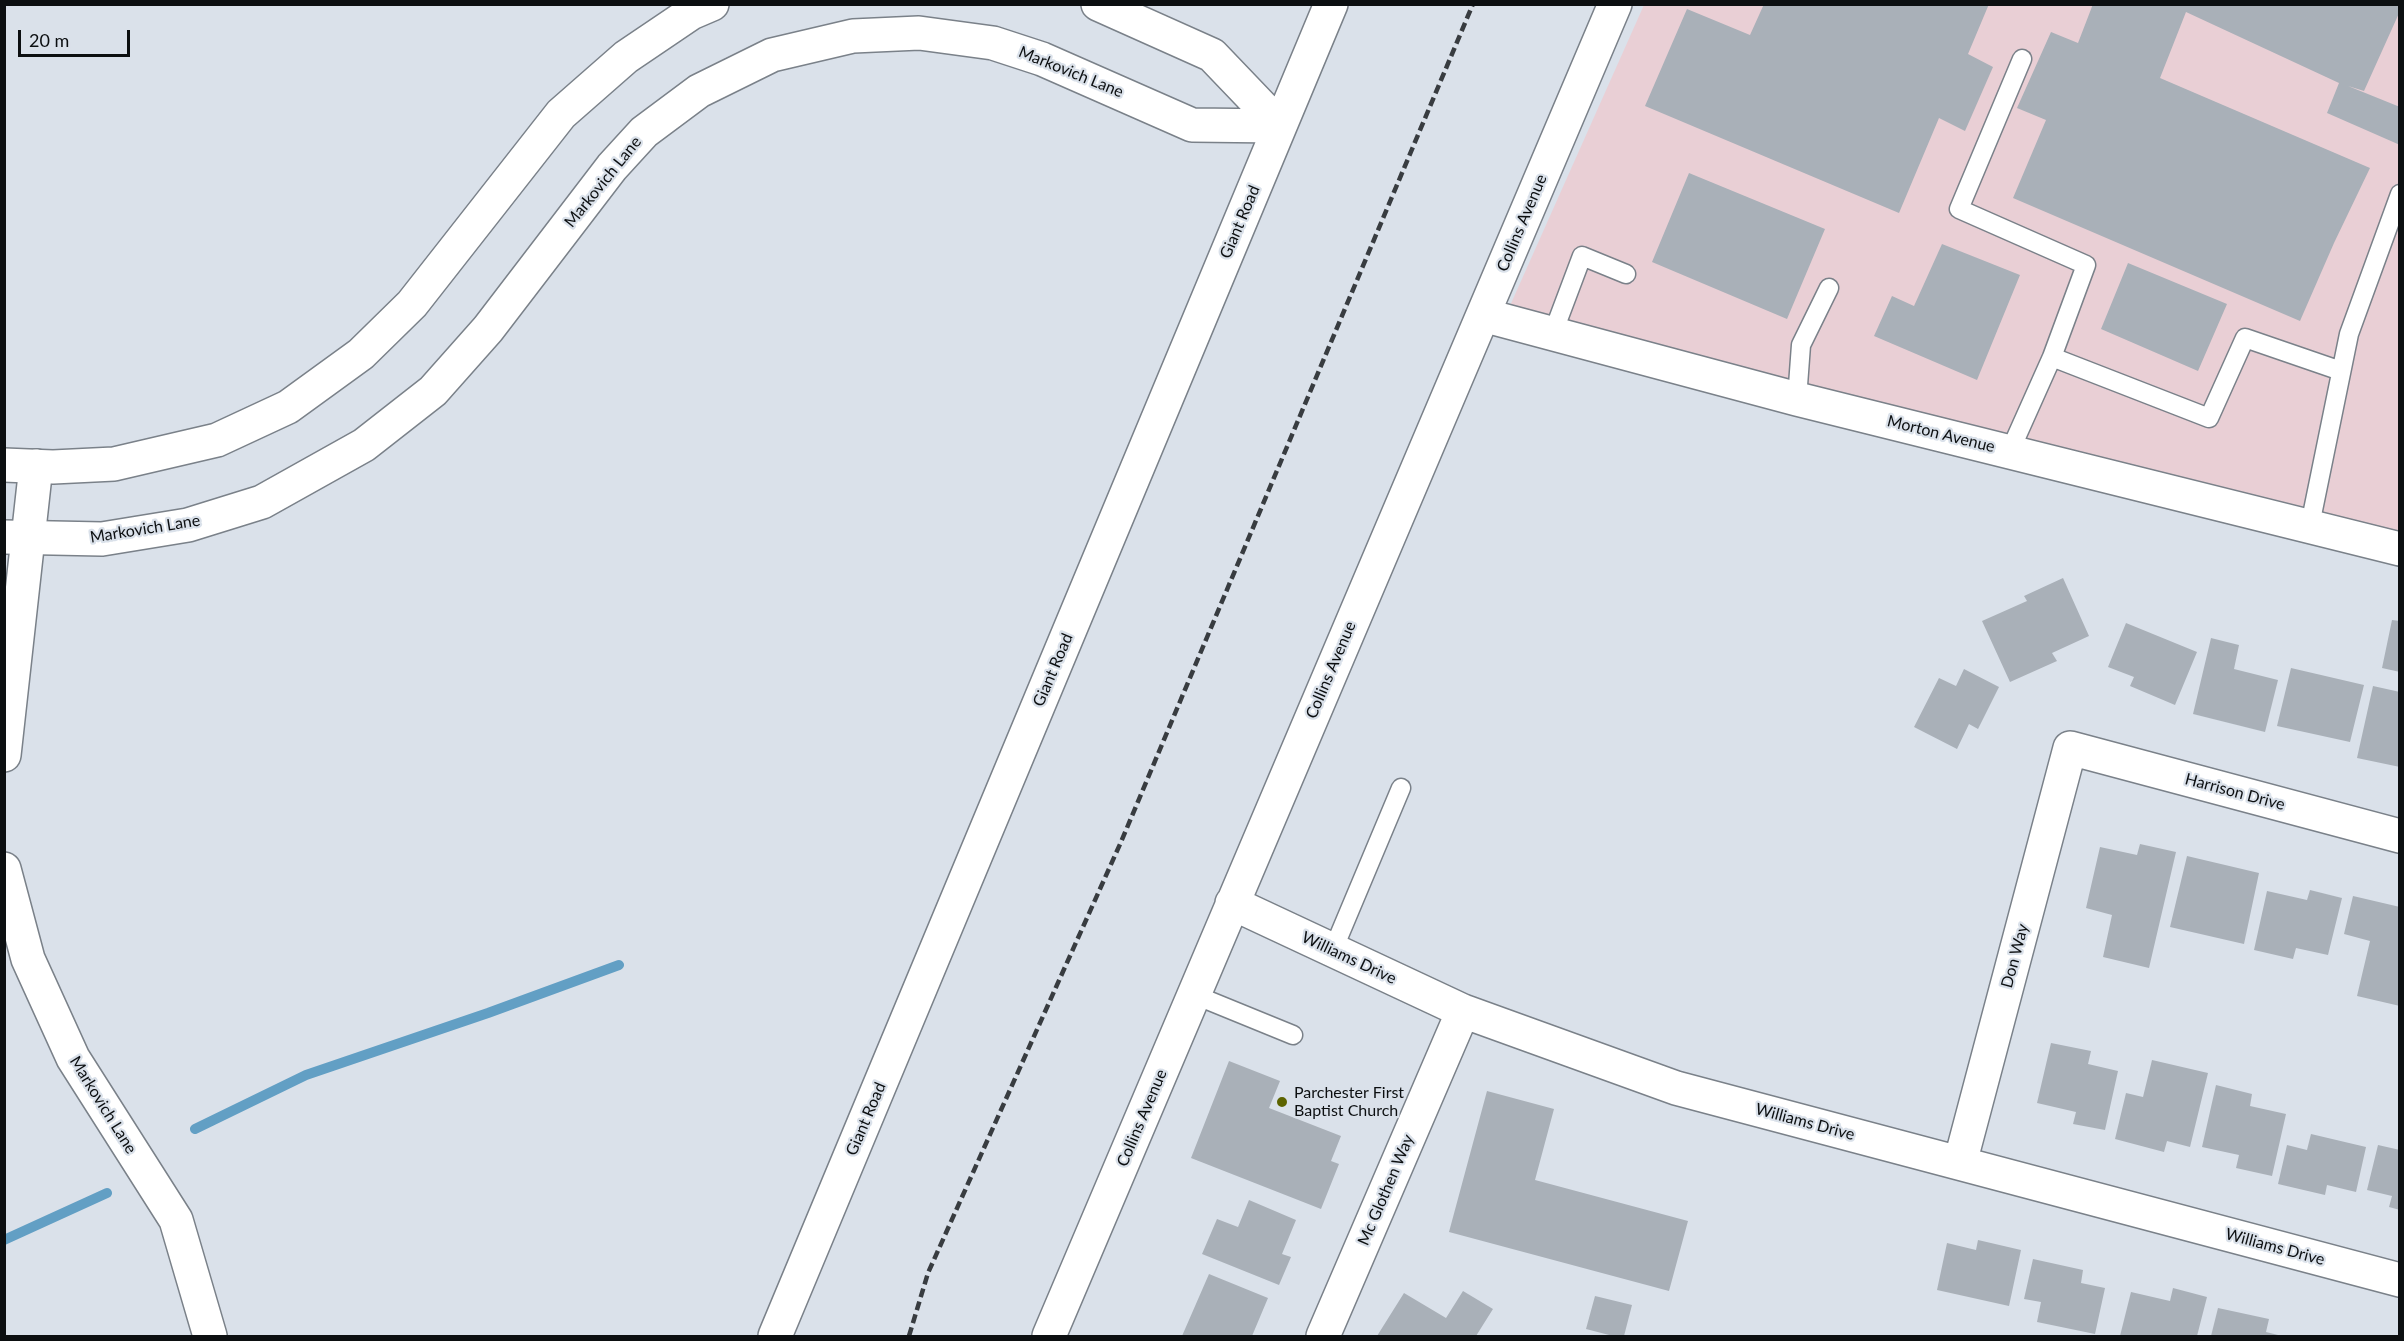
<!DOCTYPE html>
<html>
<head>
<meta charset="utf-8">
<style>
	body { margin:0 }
	#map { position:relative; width:2404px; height:1341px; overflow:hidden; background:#dae1ea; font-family:Lato,sans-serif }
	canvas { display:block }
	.frame { position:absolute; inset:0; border:6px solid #0c0f11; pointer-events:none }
	.scale { position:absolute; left:18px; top:30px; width:112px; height:27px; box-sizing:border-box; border:3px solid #0c0f11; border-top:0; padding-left:8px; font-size:18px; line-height:21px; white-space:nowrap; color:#0c0f11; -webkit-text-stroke:4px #dae1ea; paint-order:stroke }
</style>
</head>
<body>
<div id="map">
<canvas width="2404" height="1341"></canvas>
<div class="frame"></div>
<div class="scale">20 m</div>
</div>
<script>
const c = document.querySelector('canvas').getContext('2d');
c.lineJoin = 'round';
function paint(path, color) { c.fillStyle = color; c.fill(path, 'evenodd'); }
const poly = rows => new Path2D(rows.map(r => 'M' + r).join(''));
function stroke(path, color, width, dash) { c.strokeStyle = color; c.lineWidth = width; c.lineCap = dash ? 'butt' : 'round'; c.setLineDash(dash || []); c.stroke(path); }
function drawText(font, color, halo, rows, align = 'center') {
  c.font = font + ' Lato,sans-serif'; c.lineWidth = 4.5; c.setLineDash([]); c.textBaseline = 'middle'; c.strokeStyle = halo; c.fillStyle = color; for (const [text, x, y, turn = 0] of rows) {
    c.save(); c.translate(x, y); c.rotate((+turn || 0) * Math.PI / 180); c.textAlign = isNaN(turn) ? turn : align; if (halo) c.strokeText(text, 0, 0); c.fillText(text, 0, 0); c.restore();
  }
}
const industrial = poly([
	[1644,5,2399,5,2399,537,1509,308]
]);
const stream = poly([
	[195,1129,306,1075,488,1013,619,965],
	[4,1240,107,1193]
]);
const building = poly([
	[1764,4,1989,4,1968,54,1993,67,1965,131,1939,118,1899,213,1645,106,1687,9,1750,35],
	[2093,4,2400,4,2400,11,2364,91,2348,86,2400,107,2400,145,2327,113,2339,83,2186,12,2160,78,2370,168,2334,243,2300,321,2013,198,2046,120,2017,108,2051,32,2078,43],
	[1689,173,1825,229,1787,319,1652,262],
	[1942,244,2020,275,1977,380,1874,336,1892,296,1914,306],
	[2128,263,2227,304,2198,371,2101,329],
	[2063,578,2089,636,2052,653,2057,661,2010,682,1982,621,2027,601,2024,596],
	[2392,620,2400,621,2400,672,2382,668],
	[2126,623,2197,652,2175,705,2130,686,2134,677,2108,667],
	[2211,638,2239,645,2234,669,2278,680,2265,732,2193,714],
	[2291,668,2364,685,2350,742,2277,726],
	[1964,669,1999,687,1978,729,1969,724,1957,749,1914,727,1939,678,1956,686],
	[2373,686,2400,692,2400,767,2357,758],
	[2140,844,2176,852,2149,968,2103,957,2112,915,2086,908,2100,847,2137,855],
	[2187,856,2259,873,2244,944,2170,927],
	[2310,890,2342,898,2328,955,2296,948,2293,959,2254,950,2267,891,2307,900],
	[2353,896,2400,907,2400,1006,2357,996,2370,941,2344,934],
	[2051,1043,2091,1051,2088,1064,2118,1071,2105,1130,2073,1124,2076,1112,2037,1103],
	[2152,1060,2208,1073,2190,1147,2167,1141,2164,1152,2115,1139,2126,1093,2143,1097],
	[1229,1061,1280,1081,1269,1108,1341,1136,1331,1161,1339,1164,1321,1209,1191,1158],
	[2216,1085,2252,1094,2250,1106,2286,1114,2272,1176,2236,1168,2239,1155,2202,1147],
	[1487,1091,1554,1109,1535,1180,1688,1221,1669,1291,1449,1232],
	[2311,1134,2366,1147,2356,1192,2327,1185,2325,1195,2278,1184,2287,1145,2307,1150],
	[2378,1145,2400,1150,2400,1210,2389,1207,2392,1196,2367,1190],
	[1249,1200,1296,1220,1282,1254,1291,1257,1279,1285,1202,1254,1217,1219,1238,1227],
	[1978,1240,2021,1250,2009,1306,1937,1290,1947,1243,1976,1250],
	[2033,1259,2083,1270,2081,1283,2105,1288,2095,1334,2037,1322,2041,1302,2024,1299],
	[1209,1274,1268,1298,1252,1336,1182,1336],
	[2173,1288,2207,1297,2197,1336,2120,1336,2131,1292,2170,1301],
	[1463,1291,1493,1309,1476,1336,1377,1336,1404,1293,1446,1318],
	[1595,1296,1632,1305,1624,1336,1613,1336,1586,1329],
	[2218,1308,2269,1319,2266,1332,2282,1336,2211,1336]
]);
const lane = poly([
	[2022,59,1959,209,2086,265,2052,357],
	[1553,333,1582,256,1626,274],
	[1797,399,1801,345,1829,288],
	[2010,451,2052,357,2209,418,2245,338,2341,371],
	[2310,525,2349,334,2400,194],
	[1333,950,1401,788],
	[1195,995,1293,1035]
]);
const street = poly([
	[1483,315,1797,399,2400,549],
	[4,755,36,466],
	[4,869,28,959,73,1058,176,1220,210,1336],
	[1232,903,1463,1011,1676,1088,2400,1280],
	[1960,1163,2070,748,2400,836],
	[1049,1336,1615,4],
	[1323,1336,1463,1011]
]);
const secondary = poly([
	[1098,4,1212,55,1280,126],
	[4,465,53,467,114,464,217,440,288,407,361,354,412,304,561,114,626,57,691,13,712,4],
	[4,537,102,539,188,525,262,502,364,445,433,391,488,329,612,167,644,132,699,91,772,55,853,36,919,33,993,43,1042,59,1192,125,1280,126],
	[775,1336,1331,4]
]);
const rail = poly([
	[909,1336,928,1273,1121,842,1473,4]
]);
const markers = [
	[1282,1102,6,"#5c6300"]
];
const streetNames = [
	["Markovich Lane",1071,72,22],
	["Markovich Lane",603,182,-51],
	["Giant Road",1240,222,-67],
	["Collins Avenue",1522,223,-67],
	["Morton Avenue",1941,434,14],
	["Markovich Lane",145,529,-9],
	["Giant Road",1053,670,-67],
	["Collins Avenue",1331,670,-67],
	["Harrison Drive",2235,792,15],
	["Don Way",2015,956,-75],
	["Williams Drive",1349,958,25],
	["Markovich Lane",103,1105,58],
	["Collins Avenue",1142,1118,-67],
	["Giant Road",866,1119,-67],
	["Williams Drive",1805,1122,15],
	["Mc Glothen Way",1386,1190,-67],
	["Williams Drive",2275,1247,15]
];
const poiNames = [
	["Parchester First",1294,1093],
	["Baptist Church",1294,1111]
];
paint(industrial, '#e9cfd5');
stroke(stream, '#629fc4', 10);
paint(building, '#a9b0b8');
stroke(lane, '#7a8189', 21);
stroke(street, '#7a8189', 36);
stroke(secondary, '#7a8189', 36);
stroke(lane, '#fff', 18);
stroke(street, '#fff', 33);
stroke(secondary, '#fff', 33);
stroke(rail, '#383c40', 4.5, [9, 4.5]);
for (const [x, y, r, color] of markers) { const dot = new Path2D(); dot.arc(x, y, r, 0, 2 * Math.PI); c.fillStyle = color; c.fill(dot); stroke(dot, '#dae1ea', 2); }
drawText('16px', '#0c0f11', '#dae1ea', streetNames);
drawText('16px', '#0c0f11', '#dae1ea', poiNames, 'left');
</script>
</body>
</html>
